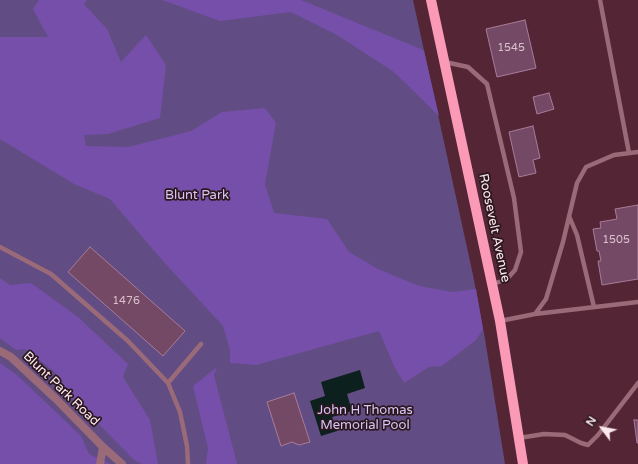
<!DOCTYPE html>
<html>
<head>
<meta charset="utf-8">
<style>
	body { margin:0 }
	#map { position:relative; width:638px; height:464px; overflow:hidden; background:#542635; font-family:"Varela Round",sans-serif }
	canvas { display:block }
	.north { position:absolute; left:582px; top:408px; width:40px; height:40px; -webkit-text-stroke:3px #2c171e; paint-order:stroke; rotate:302deg; font-size:11px; font-weight:700; line-height:16px; text-align:center; color:#fce9ee }
	.north::after { content:''; display:block; margin:auto; width:14px; height:18px; background:#fce9ee; clip-path:polygon(50% 0,100% 100%,50% 72%,0 100%) }
</style>
</head>
<body>
<div id="map">
<canvas width="638" height="464"></canvas>
<div class="north">N</div>
</div>
<script>
const c = document.querySelector('canvas').getContext('2d');
c.lineJoin = 'round';
function paint(path, color) { c.fillStyle = color; c.fill(path, 'evenodd'); }
const poly = rows => new Path2D(rows.map(r => 'M' + r).join(''));
function stroke(path, color, width, dash) { c.strokeStyle = color; c.lineWidth = width; c.lineCap = dash ? 'butt' : 'round'; c.setLineDash(dash || []); c.stroke(path); }
function drawText(font, color, halo, rows, align = 'center') {
  c.font = font + ' "Varela Round",sans-serif'; c.lineWidth = 3.5; c.setLineDash([]); c.textBaseline = 'middle'; c.strokeStyle = halo; c.fillStyle = color; for (const [text, x, y, turn = 0] of rows) {
    c.save(); c.translate(x, y); c.rotate((+turn || 0) * Math.PI / 180); c.textAlign = isNaN(turn) ? turn : align; if (halo) c.strokeText(text, 0, 0); c.fillText(text, 0, 0); c.restore();
  }
}
const green = poly([
	[0,0,413,0,473,275,485,339,505,464,0,464]
]);
const forest = poly([
	[39,0,87,0,84,4,107,29,121,62,146,35,166,65,160,118,108,134,84,135,86,146,128,147,191,131,222,112,265,108,276,123,265,184,274,213,327,219,349,252,378,269,419,286,453,292,476,289,483,329,476,340,442,366,429,367,404,383,394,366,379,331,256,365,230,363,230,350,223,326,162,260,110,199,74,184,0,139,0,37,48,37,33,9],
	[162,0,301,0,421,49,424,51,439,116,394,72,337,35,291,12,220,21],
	[0,278,10,285,31,283,78,317,128,364,123,377,150,420,158,464,142,464,134,460,79,404,58,388,56,373,25,349,16,350,0,338],
	[0,363,17,375,81,436,89,454,110,464,0,464],
	[217,367,214,375,237,464,206,464,208,448,193,386]
]);
const water = poly([
	[360,370,365,388,347,394,352,411,332,417,337,431,321,436,310,401,325,396,321,382]
]);
const building = poly([
	[525,20,536,68,497,77,486,29,525,20],
	[549,93,554,109,537,114,533,97,549,93],
	[533,126,540,158,533,160,536,173,519,177,509,132,533,126],
	[638,205,638,279,602,285,598,261,601,261,599,251,597,251,593,229,601,228,600,222,617,219,615,209,638,205],
	[90,247,185,331,163,356,68,272,90,247],
	[294,393,310,442,299,445,292,442,281,446,267,402,294,393],
	[634,420,638,420,638,443,637,443,634,420]
]);
const lane = poly([
	[600,0,629,153],
	[445,62,468,67,487,84,514,198,521,252,515,270,507,279,493,284],
	[569,216,577,235,594,307],
	[0,247,51,274,128,341,168,383,180,412,187,446,188,464],
	[535,314,638,302],
	[500,321,535,314,546,299,563,242,577,183,586,167,614,155,638,152],
	[168,383,201,344],
	[519,438,544,434,565,435,581,443,588,445,598,435,638,383]
]);
const street = poly([
	[0,351,11,357,56,399,103,447,122,464],
	[100,464,103,447]
]);
const primary = poly([
	[431,0,500,321,523,464]
]);
const numberNames = [
	["1545",511,48],
	["1505",616,240],
	["1476",126,301]
];
const parkNames = [
	["Blunt Park",197,196],
	["John H Thomas",365,411],
	["Memorial Pool",365,426]
];
const streetNames = [
	["Roosevelt Avenue",494,228,78],
	["Blunt Park Road",61,389,44]
];
paint(green, '#614d83');
paint(forest, '#754faa');
paint(water, '#0c211e');
paint(building, '#744965');
stroke(building, '#aa7b99', 1);
stroke(lane, '#9a6a78', 4.5);
stroke(street, '#9a6a78', 8);
stroke(primary, '#fa9ab7', 10);
drawText('11px', '#dac1cc', null, numberNames);
drawText('13px', '#d8c7f8', '#2c171e', parkNames);
drawText('13px', '#fce9ee', '#2c171e', streetNames);
</script>
</body>
</html>
